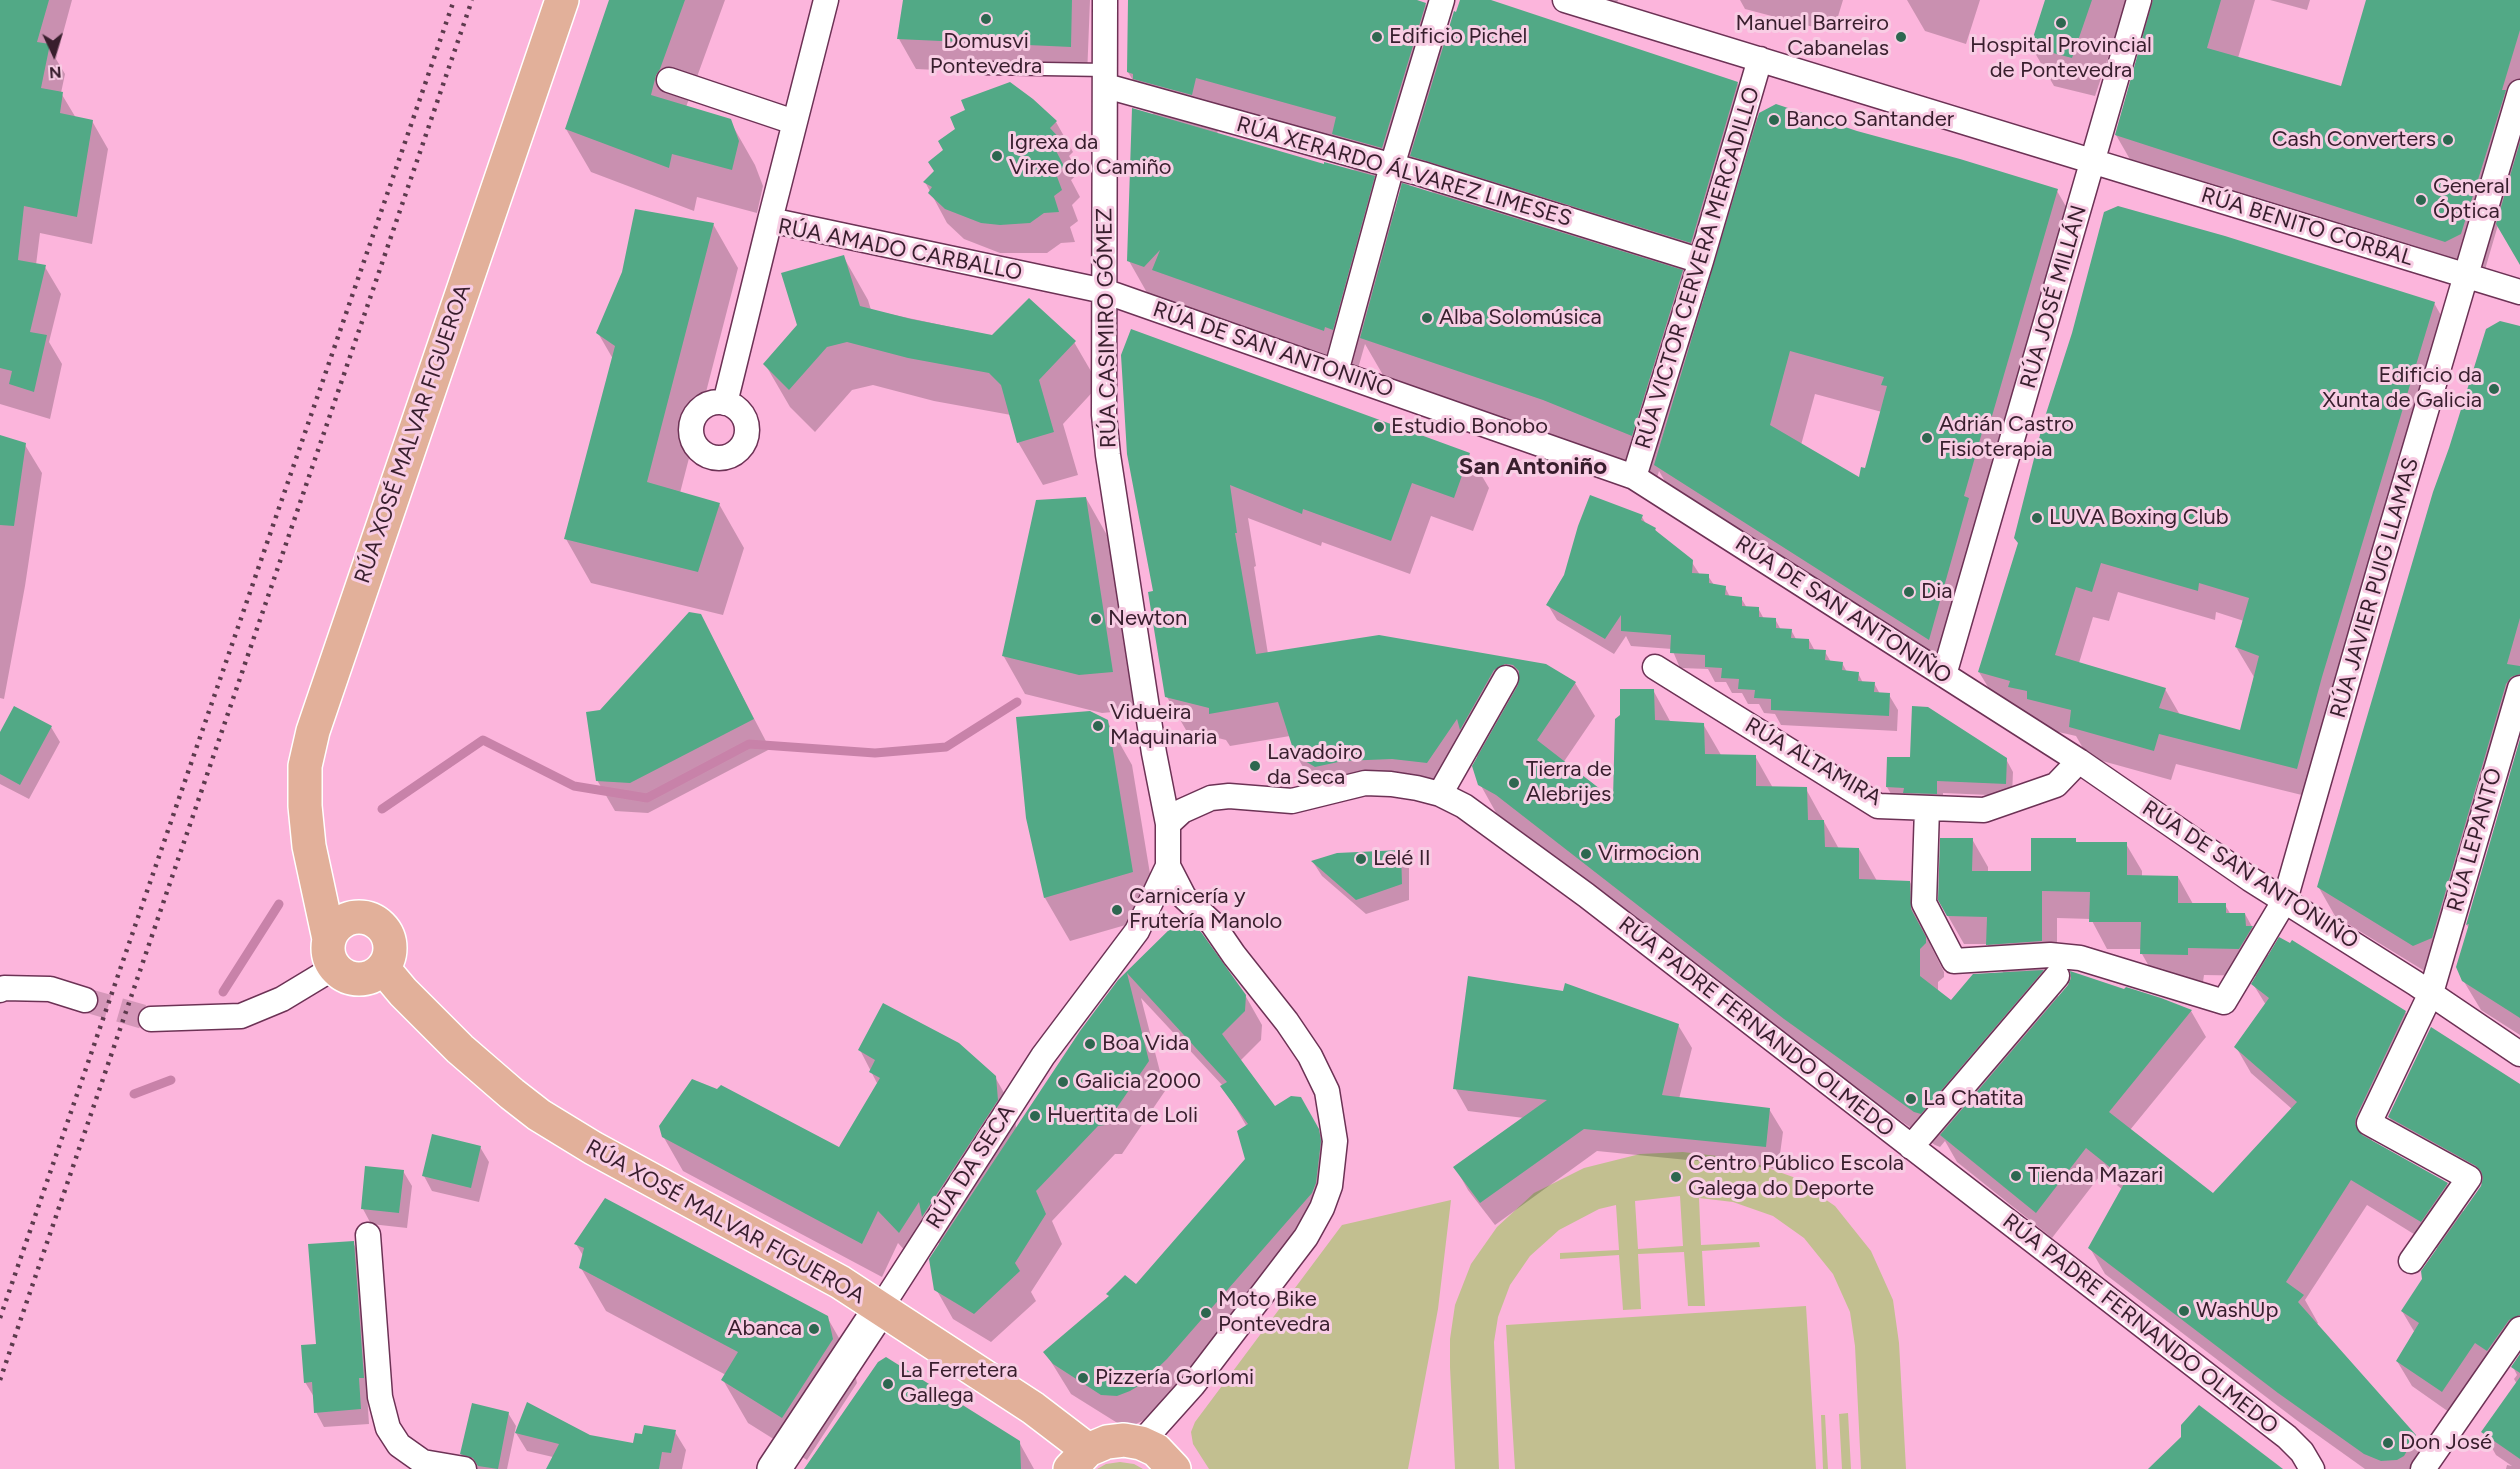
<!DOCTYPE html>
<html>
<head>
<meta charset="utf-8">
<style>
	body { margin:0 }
	#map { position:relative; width:2520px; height:1469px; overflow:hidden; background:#fcb5dc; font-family:Figtree,sans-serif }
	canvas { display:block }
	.north { position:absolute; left:24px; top:24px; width:60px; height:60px; -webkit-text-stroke:4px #f8cde4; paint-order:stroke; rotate:176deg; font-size:16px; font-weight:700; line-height:24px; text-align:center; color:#381e2d }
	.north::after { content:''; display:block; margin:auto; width:21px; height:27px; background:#381e2d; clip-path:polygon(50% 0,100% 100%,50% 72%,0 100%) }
</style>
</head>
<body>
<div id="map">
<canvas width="2520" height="1469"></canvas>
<div class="north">N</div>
</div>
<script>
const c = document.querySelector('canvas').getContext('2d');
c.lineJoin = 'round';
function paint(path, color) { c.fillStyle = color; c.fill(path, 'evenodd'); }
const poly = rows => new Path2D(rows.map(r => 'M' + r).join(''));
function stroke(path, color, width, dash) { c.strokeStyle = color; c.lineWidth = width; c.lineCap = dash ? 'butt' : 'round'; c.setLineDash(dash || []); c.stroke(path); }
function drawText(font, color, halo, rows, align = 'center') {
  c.font = font + ' Figtree,sans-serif'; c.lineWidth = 6; c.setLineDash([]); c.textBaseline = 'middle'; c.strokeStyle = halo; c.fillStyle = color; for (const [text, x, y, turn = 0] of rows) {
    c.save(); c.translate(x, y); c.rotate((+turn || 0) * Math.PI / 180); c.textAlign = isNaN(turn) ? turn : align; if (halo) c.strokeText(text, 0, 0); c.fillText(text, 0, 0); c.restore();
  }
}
const green = poly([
	[1683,1152,1743,1159,1793,1177,1835,1206,1871,1251,1893,1300,1899,1343,1906,1469,1861,1469,1855,1346,1850,1312,1833,1274,1804,1238,1773,1216,1733,1202,1699,1198,1701,1245,1759,1242,1760,1247,1702,1251,1705,1306,1688,1306,1684,1252,1638,1254,1641,1309,1623,1310,1619,1255,1560,1259,1560,1253,1619,1250,1616,1205,1599,1209,1559,1230,1530,1256,1510,1285,1498,1317,1494,1342,1499,1469,1455,1469,1450,1367,1450,1339,1455,1305,1471,1264,1497,1227,1534,1193,1584,1168,1640,1154],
	[1680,1196,1683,1246,1638,1249,1635,1201],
	[1451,1200,1438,1309,1408,1469,1209,1469,1193,1444,1191,1432,1195,1422,1342,1225],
	[1806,1306,1816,1469,1515,1469,1506,1325],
	[1848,1413,1851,1469,1842,1469,1839,1414],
	[1821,1415,1825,1415,1828,1469,1823,1469],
	[1120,1462,1134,1464,1143,1469,1097,1469,1106,1464]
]);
const shadow = poly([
	[0,0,72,0,56,59,65,74,61,93,76,118,92,121,108,149,92,244,40,233,36,265,45,267,61,294,49,342,62,364,50,419,0,404],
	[611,0,725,0,686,107,730,121,755,165,763,186,757,213,697,197,694,211,591,172,566,129],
	[905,0,1090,0,1087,77,916,69,899,39],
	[1130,0,1412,0,1425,4,1446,40,1461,0,1486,0,1737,83,1759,120,1856,133,2057,191,2082,234,1954,682,1681,509,1659,471,1657,478,1387,382,1365,344,1357,372,1154,305,1129,261,1154,116,1128,72],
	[1221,121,1345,155,1355,172,1325,165,1217,134],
	[1416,163,1434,195,1408,187],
	[1377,182,1402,189,1395,214],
	[1685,276,1710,284,1703,307],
	[1815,394,1882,412,1866,470,1860,480,1801,445],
	[1569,0,1618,0,1614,13],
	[1740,0,1843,0,1836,23,1825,20,1821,29,1745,9],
	[1907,0,1980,0,1966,44,1925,31],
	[2047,0,2255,0,2238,58,2342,88,2368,0,2520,0,2520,262,2498,225,2484,273,2139,175,2116,135,2145,36,2115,37,2095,96,2054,86,2031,46],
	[2270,0,2310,0,2307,10],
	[1056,122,1073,152,1069,156,1079,173,1071,180,1080,197,1072,205,1078,221,1070,227,1075,242,1061,243,1047,253,1000,253,964,239,947,223,925,182],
	[713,224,738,268,680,493,719,504,744,548,723,615,591,583,566,539,613,359,598,333],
	[843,256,868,300,871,310,993,336,1074,342,1099,385,1063,424,1078,475,1043,485,1018,442,1011,415,934,401,873,385,852,390,815,432,790,407,765,364,799,326],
	[2434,303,2451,333,2314,798,2176,764,2171,780,2088,757,2076,736,2045,729,2040,720,2027,717,2022,709,1997,702,1979,672,2019,545],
	[2118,592,2215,620,2216,612,2244,621,2236,647,2254,677,2241,732,2180,715,2165,689,2079,663,2093,617,2109,621],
	[2520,328,2520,723,2431,975,2335,916,2318,886],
	[0,437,25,445,42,473,25,586,4,699,0,698],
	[1129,454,1469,454,1489,488,1473,531,1431,516,1410,574,1322,542,1321,546,1248,518,1256,566,1254,567,1268,654,1546,666,1575,683,1595,716,1563,763,1614,802,1653,690,1671,723,1703,724,1721,755,1755,756,1773,788,1806,789,1839,849,1859,849,1877,881,1910,882,1929,916,1930,944,1944,972,1944,977,1938,982,1938,992,1951,1002,2004,974,1987,944,1964,944,1948,916,1972,839,1988,867,1988,872,2032,872,2075,840,2077,843,2126,844,2142,871,2142,877,2178,877,2193,904,2225,905,2231,915,2245,914,2269,957,2405,1012,2421,1039,2371,1142,2447,1184,2464,1213,2483,1185,2404,1142,2389,1117,2520,1085,2520,1333,2456,1417,2412,1386,2397,1361,2415,1333,2402,1311,2423,1279,2438,1249,2367,1205,2305,1300,2318,1323,2316,1325,2415,1436,2430,1463,2427,1469,2365,1469,2295,1419,2105,1274,2090,1248,2123,1190,2102,1173,2052,1238,1957,1162,1945,1141,1940,1147,1935,1145,1805,1053,1517,828,1499,818,1480,784,1478,758,1475,753,1447,796,1316,789,1296,755,1290,736,1230,746,1226,740,1186,730,1167,697,1155,593],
	[2057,918,2091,919,2107,949,2142,949,2142,954,2158,982,2203,982,2204,975,2258,976,2253,984,2266,1005,2236,1047,2251,1073,2292,1109,2213,1195,2130,1130,2206,1037,2191,1011,2059,998,2042,970,2057,969],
	[1086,498,1108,537,1134,710,1102,713,1025,694,1003,655],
	[1642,517,1646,524,1655,529,1658,534,1691,561,1700,575,1708,576,1714,585,1725,587,1730,597,1741,598,1747,608,1758,608,1764,619,1775,619,1781,630,1791,630,1796,639,1809,640,1815,651,1825,652,1831,662,1842,663,1847,672,1858,673,1863,683,1874,683,1880,694,1889,695,1898,710,1897,731,1781,725,1775,714,1764,713,1759,704,1748,704,1742,693,1732,693,1726,682,1715,682,1708,669,1680,668,1672,649,1631,646,1626,636,1614,654,1557,620,1548,605],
	[700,615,770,749,648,813,615,811,597,780,600,712],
	[1107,721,1132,765,1157,916,1070,941,1045,898,1028,817],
	[51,727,60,742,29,799,0,784,0,735],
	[2520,744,2520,1035,2481,1010,2463,980,2469,929,2467,925],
	[2006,759,2013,772,2012,796,1943,793,1943,806,1894,799,1887,787],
	[1400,852,1409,867,1409,900,1366,914,1322,876,1313,862],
	[1177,923,1245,995,1262,1025,1261,1040,1240,1061,1275,1108,1317,1128,1335,1159,1332,1213,1328,1223,1184,1388,1156,1414,1134,1425,1119,1424,1071,1394,1045,1352,1137,1286,1247,1159,1247,1127,1223,1086,1141,998,1165,1091,1122,1154,1115,1154,1052,1221,1062,1244,1031,1292,1036,1301,991,1342,953,1319,936,1289,940,1245,936,1239,919,1266,898,1243,882,1277,683,1171,663,1136,840,1149,878,1085,860,1050,995,1077,1015,1112,1016,1130,1119,981],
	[1678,1025,1692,1048,1679,1099,1769,1109,1783,1132,1778,1169,1597,1151,1495,1225,1468,1190,1455,1167,1524,1118,1468,1111,1455,1088],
	[480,1147,489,1162,479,1202,432,1191,424,1176],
	[403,1171,412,1186,407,1228,371,1224,363,1209],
	[353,1243,362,1258,372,1393,367,1393,369,1424,324,1427,316,1412,314,1397,305,1382],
	[576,1244,827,1317,852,1361,857,1383,807,1460,748,1423,723,1380,726,1375,606,1311,581,1268,584,1257],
	[2520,1357,2520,1469,2506,1469,2507,1465,2512,1466,2496,1455,2483,1432,2517,1384,2514,1379,2517,1375,2513,1367],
	[508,1413,516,1426,507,1469,476,1469,469,1467,461,1454],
	[675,1432,686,1450,682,1469,553,1469,553,1457,527,1451,516,1433,590,1437,634,1445],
	[826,1437,1019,1442,1034,1469,805,1469]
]);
const stream = poly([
	[382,809,483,740,574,786,647,798,749,744,875,753,946,747,1017,702],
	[223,992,279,904],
	[134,1094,171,1080]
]);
const building = poly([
	[0,0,49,0,37,42,50,44,41,88,63,92,60,113,93,120,77,217,24,206,18,260,46,265,30,332,47,335,34,392,9,384,12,371,0,368],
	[609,0,685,0,660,69,656,75,651,95,731,119,739,141,732,170,672,154,669,168,565,129],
	[903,0,1072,0,1071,47,897,39],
	[1128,0,1417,0,1426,3,1382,148,1332,134,1336,117,1196,78,1192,95,1133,79,1133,74,1127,72],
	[1460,0,1491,0,1738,82,1691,243,1410,156,1454,11,1456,12],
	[2045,0,2092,0,2072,58,2030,47],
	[2153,0,2221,0,2207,48,2341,86,2366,0,2520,0,2520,30,2502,90,2506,90,2461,234,2445,242,2115,135],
	[1010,82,1033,99,1057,121,1050,128,1063,142,1055,149,1064,166,1056,174,1062,190,1054,196,1059,212,1044,213,1030,223,1000,225,981,223,945,209,928,193,932,187,923,182,934,171,928,162,943,150,938,141,955,129,950,117,965,110,961,100],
	[1776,104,1857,131,1960,159,2058,189,1992,416,1987,415,1964,496,1969,498,1929,640,1654,465,1759,113],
	[1790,351,1884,377,1881,385,1887,386,1865,468,1861,467,1859,477,1770,425],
	[1132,108,1324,164,1324,162,1375,176,1333,330,1325,327,1324,331,1152,270,1160,250,1144,267,1127,261],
	[2520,142,2520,265,2496,224],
	[1402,183,1683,270,1632,436,1543,400,1360,338],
	[2118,206,2225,236,2435,302,2322,677,2297,769,2159,734,2154,751,2069,727,2071,710,2027,699,2027,691,2008,687,2010,681,1978,672,2018,543,2014,538,2043,423,2072,333,2104,212],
	[2101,563,2198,591,2199,583,2249,598,2235,647,2259,656,2240,730,2159,708,2166,688,2055,655,2076,587,2092,592],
	[635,209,714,223,647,482,720,503,698,572,564,539,615,346,596,333,622,272],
	[844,255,860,306,911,319,992,335,1029,298,1076,341,1039,380,1054,432,1017,443,1001,385,989,373,908,358,847,342,827,347,789,390,763,364,797,325,781,273],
	[2500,321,2520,326,2520,618,2507,664,2520,666,2520,674,2511,677,2506,684,2432,938,2413,946,2317,887,2433,492,2449,448,2486,329],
	[1131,329,1470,453,1454,498,1412,483,1391,541,1303,509,1302,514,1230,485,1237,533,1235,533,1256,654,1379,635,1546,664,1576,682,1537,740,1613,799,1615,719,1620,715,1620,689,1654,689,1655,720,1704,723,1705,754,1756,755,1756,786,1807,787,1808,820,1824,820,1825,847,1859,848,1859,879,1910,881,1911,909,1926,937,1926,943,1920,949,1920,976,1951,1000,1973,974,2044,970,1921,1114,1914,1112,1784,1019,1496,795,1478,785,1472,766,1518,685,1519,671,1513,665,1505,664,1494,670,1460,730,1457,719,1427,763,1392,759,1343,761,1315,767,1295,755,1278,702,1209,714,1209,708,1165,697,1148,592,1153,591,1127,454,1121,355],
	[0,435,26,443,14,526,0,525],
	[1590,495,1643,515,1641,520,1656,528,1655,530,1693,560,1692,573,1709,574,1709,583,1726,586,1725,595,1742,597,1742,606,1759,607,1759,617,1776,618,1776,628,1792,629,1791,638,1809,639,1809,649,1826,650,1825,660,1843,662,1842,670,1859,672,1858,681,1875,682,1874,692,1890,693,1889,716,1771,710,1771,699,1754,698,1755,690,1738,689,1739,679,1721,678,1722,668,1705,667,1705,655,1670,653,1671,635,1621,631,1621,615,1605,639,1546,605,1564,575,1578,526],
	[1086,497,1113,672,1079,675,1002,656,1036,500],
	[689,612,701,614,754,719,630,783,596,781,586,712,600,710],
	[14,706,52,726,20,785,0,774,0,732],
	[1912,706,1928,707,2007,758,2006,784,1937,781,1937,794,1903,793,1904,788,1886,787,1887,757,1910,757],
	[1090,711,1108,720,1133,872,1044,898,1026,818,1016,717],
	[2520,739,2520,1018,2462,981,2456,967,2469,924,2466,925],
	[1940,838,1973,838,1972,871,2031,871,2031,838,2076,838,2076,842,2127,842,2127,875,2178,876,2178,903,2226,903,2226,913,2245,913,2246,926,2253,926,2239,949,2188,948,2188,955,2140,954,2141,922,2089,922,2090,892,2042,891,2042,941,1986,945,1987,917,1947,916,1938,900],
	[1401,850,1402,884,1356,900,1311,861,1337,853],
	[1177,922,1194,926,1201,932,1246,995,1245,1011,1222,1034,1275,1106,1291,1096,1301,1097,1319,1129,1321,1141,1316,1183,1312,1193,1167,1359,1140,1385,1130,1391,1117,1396,1101,1395,1053,1364,1043,1352,1109,1296,1106,1294,1125,1275,1136,1284,1245,1159,1237,1131,1248,1124,1220,1086,1227,1082,1127,973,1149,1061,1105,1125,1098,1126,1036,1191,1046,1214,1015,1263,1020,1271,974,1314,934,1290,929,1259,1080,1031,1118,980],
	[2279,937,2290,943,2292,940,2406,1011,2356,1117,2355,1124,2362,1135,2448,1183,2421,1222,2351,1180,2286,1282,2304,1295,2298,1302,2416,1435,2404,1456,2397,1460,2381,1461,2364,1454,2278,1393,2088,1248,2126,1180,2086,1148,2036,1213,1940,1135,2068,985,2071,978,2070,971,2124,989,2126,987,2161,998,2192,1010,2109,1112,2213,1193,2297,1102,2234,1047,2269,998,2251,984],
	[1468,976,1563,991,1565,983,1679,1024,1662,1095,1770,1108,1766,1147,1584,1129,1480,1203,1453,1167,1547,1100,1453,1089],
	[883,1003,959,1043,996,1076,998,1100,922,1217,919,1202,899,1233,878,1211,862,1244,662,1137,659,1126,692,1079,717,1089,721,1085,839,1147,880,1078,869,1072,875,1060,858,1050],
	[2431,1027,2520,1084,2520,1315,2509,1320,2487,1351,2475,1343,2442,1392,2396,1361,2419,1323,2401,1311,2422,1279,2421,1271,2481,1186,2483,1178,2481,1171,2476,1166,2388,1117],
	[432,1134,481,1146,471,1188,422,1176],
	[365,1166,404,1170,399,1213,361,1209],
	[605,1198,828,1316,833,1339,782,1418,721,1380,738,1352,579,1268,584,1248,574,1244],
	[354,1241,364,1378,359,1378,361,1409,314,1413,312,1382,304,1383,301,1345,316,1344,308,1244],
	[2520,1354,2520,1373,2511,1367],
	[886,1357,1020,1441,1021,1469,804,1469,878,1362],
	[2520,1377,2520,1459,2481,1432],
	[527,1402,590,1435,633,1443,635,1433,642,1434,644,1425,676,1430,671,1453,662,1452,659,1469,546,1469,559,1444,515,1433],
	[472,1403,509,1412,498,1469,478,1466,473,1458,460,1454],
	[2199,1405,2283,1469,2148,1469,2181,1437,2181,1425]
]);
const streetTunnel = poly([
	[85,1000,151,1019]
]);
const lane = poly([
	[982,68,1106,70]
]);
const street = poly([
	[1105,0,1104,415,1108,455,1154,753,1168,824,1168,866,1184,897,1212,923,1234,955,1287,1022,1310,1056,1327,1091,1335,1141,1330,1186,1322,1208,1306,1237,1193,1385,1141,1443],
	[1565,0,2520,292],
	[669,80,794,122],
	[1106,86,1422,174,1701,261],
	[770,220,826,0],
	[1336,372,1392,166,1442,0],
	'691 430a28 28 0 1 1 56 0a28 28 0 1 1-56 0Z',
	[725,403,770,220,1104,291,1634,477,2079,761,2250,879,2415,983,2520,1054],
	[1634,477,1701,261,1760,59],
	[1655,667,1878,806,1984,810,2056,785,2079,761],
	[1944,675,2139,0],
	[1440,794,1506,678],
	[1927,808,1924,903,1954,961,2050,955,2080,958,2224,1002,2285,900,2380,567,2520,92],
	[1168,824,1182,811,1211,798,1229,796,1292,801,1365,783,1391,784,1417,788,1440,794,1464,806,1586,895,2287,1437,2302,1452,2312,1469],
	[0,990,4,988,50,989,85,1000],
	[151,1019,241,1016,282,999,335,967],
	[1911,1147,2057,976],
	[368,1235,380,1397,388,1428,399,1445,423,1462,464,1469],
	[2411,1261,2469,1178,2369,1123,2431,993,2520,688],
	[880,1309,1043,1056,1137,931,1168,866],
	[2423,1469,2520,1329]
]);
const secondary = poly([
	[774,1469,880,1309]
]);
const primary = poly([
	'328 948a31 31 0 1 1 62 0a31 31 0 1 1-62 0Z',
	[329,939,309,846,305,806,305,766,313,731,562,0],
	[383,968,403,992,460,1049,512,1094,539,1115,593,1148,840,1282,1033,1408,1088,1450],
	[1070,1469,1088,1450,1107,1442,1124,1440,1141,1443,1156,1450,1174,1469]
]);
const rail = poly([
	[0,1318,454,0],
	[0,1380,472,0]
]);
const markers = [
	[986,19,6,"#2d6750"],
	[2061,23,6,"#2d6750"],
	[1377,37,6,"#2d6750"],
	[1901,37,6,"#2d6750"],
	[1774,120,6,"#2d6750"],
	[2448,140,6,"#2d6750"],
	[997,156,6,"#2d6750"],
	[2421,200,6,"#2d6750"],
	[1427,318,6,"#2d6750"],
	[2494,389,6,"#2d6750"],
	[1379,427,6,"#2d6750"],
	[1927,438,6,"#2d6750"],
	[2037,518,6,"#2d6750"],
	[1909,592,6,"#2d6750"],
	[1096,619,6,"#2d6750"],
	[1098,726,6,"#2d6750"],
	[1255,766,6,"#2d6750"],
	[1514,783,6,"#2d6750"],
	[1586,854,6,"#2d6750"],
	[1361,859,6,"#2d6750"],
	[1117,910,6,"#2d6750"],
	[1090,1044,6,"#2d6750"],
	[1063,1082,6,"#2d6750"],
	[1911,1099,6,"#2d6750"],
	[1035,1116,6,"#2d6750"],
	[2016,1176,6,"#2d6750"],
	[1676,1177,6,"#2d6750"],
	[2184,1311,6,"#2d6750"],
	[1206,1313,6,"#2d6750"],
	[814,1329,6,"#2d6750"],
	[1083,1378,6,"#2d6750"],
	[888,1384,6,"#2d6750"],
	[2388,1443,6,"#2d6750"]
];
const poiNames = [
	["Manuel Barreiro",1889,24,"right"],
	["Cabanelas",1889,49,"right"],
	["Edificio Pichel",1389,37],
	["Domusvi",986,42,"center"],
	["Pontevedra",986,67,"center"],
	["Hospital Provincial",2061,46,"center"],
	["de Pontevedra",2061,71,"center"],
	["Banco Santander",1786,120],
	["Cash Converters",2436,140,"right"],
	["Igrexa da",1009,143],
	["Virxe do Camiño",1009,168],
	["General",2433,187],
	["Óptica",2433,212],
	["Alba Solomúsica",1439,318],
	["Edificio da",2482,376,"right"],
	["Xunta de Galicia",2482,401,"right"],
	["Adrián Castro",1939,425],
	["Fisioterapia",1939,450],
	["Estudio Bonobo",1391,427],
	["LUVA Boxing Club",2049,518],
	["Dia",1921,592],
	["Newton",1108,619],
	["Vidueira",1110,713],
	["Maquinaria",1110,738],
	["Lavadoiro",1267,753],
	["da Seca",1267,778],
	["Tierra de",1526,770],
	["Alebrijes",1526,795],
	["Virmocion",1598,854],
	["Lelé II",1373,859],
	["Carnicería y",1129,897],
	["Frutería Manolo",1129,922],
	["Boa Vida",1102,1044],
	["Galicia 2000",1075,1082],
	["La Chatita",1923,1099],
	["Huertita de Loli",1047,1116],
	["Centro Público Escola",1688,1164],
	["Galega do Deporte",1688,1189],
	["Tienda Mazari",2028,1176],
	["Moto Bike",1218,1300],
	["Pontevedra",1218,1325],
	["WashUp",2196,1311],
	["Abanca",802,1329,"right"],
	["La Ferretera",900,1371],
	["Gallega",900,1396],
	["Pizzería Gorlomi",1095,1378],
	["Don José",2400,1443]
];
const streetNames = [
	["RÚA XERARDO ÁLVAREZ LIMESES",1404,172,16],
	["RÚA BENITO CORBAL",2307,227,17],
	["RÚA AMADO CARBALLO",900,250,11],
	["RÚA VICTOR CERVERA MERCADILLO",1698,268,-73],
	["RÚA JOSÉ MILLÁN",2054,297,-74],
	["RÚA CASIMIRO GÓMEZ",1107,328,-91],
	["RÚA DE SAN ANTONIÑO",1273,350,19],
	["RÚA XOSÉ MALVAR FIGUEROA",413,434,-71],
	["RÚA JAVIER PUIG LLAMAS",2375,588,-74],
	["RÚA DE SAN ANTONIÑO",1843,610,33],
	["RÚA ALTAMIRA",1813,762,30],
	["RÚA LEPANTO",2475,840,-74],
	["RÚA DE SAN ANTONIÑO",2250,875,33],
	["RÚA PADRE FERNANDO OLMEDO",1756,1027,38],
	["RÚA DA SECA",971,1167,-57],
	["RÚA XOSÉ MALVAR FIGUEROA",725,1222,29],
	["RÚA PADRE FERNANDO OLMEDO",2140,1324,38]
];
const neighbourhoodNames = [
	["San Antoniño",1533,467]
];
paint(green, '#c2bf90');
paint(shadow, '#0003');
stroke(stream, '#c882a9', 9);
paint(building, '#52a986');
stroke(streetTunnel, '#d597b9', 24, [24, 12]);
stroke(lane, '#6c3255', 15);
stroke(street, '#6c3255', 27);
stroke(secondary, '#6c3255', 36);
stroke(primary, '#fff', 36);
stroke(lane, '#fff', 12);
stroke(street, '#fff', 24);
stroke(secondary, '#fff', 33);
stroke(primary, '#e2b09a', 33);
stroke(rail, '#5c3a4d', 4.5, [3, 6]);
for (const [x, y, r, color] of markers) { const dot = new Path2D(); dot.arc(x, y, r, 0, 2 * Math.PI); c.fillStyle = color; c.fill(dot); stroke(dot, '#f8cde4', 2); }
drawText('22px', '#381e2d', '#f8cde4', poiNames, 'left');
drawText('22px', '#381e2d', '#f8cde4', streetNames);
drawText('bold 24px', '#381e2d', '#f8cde4', neighbourhoodNames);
</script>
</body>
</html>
